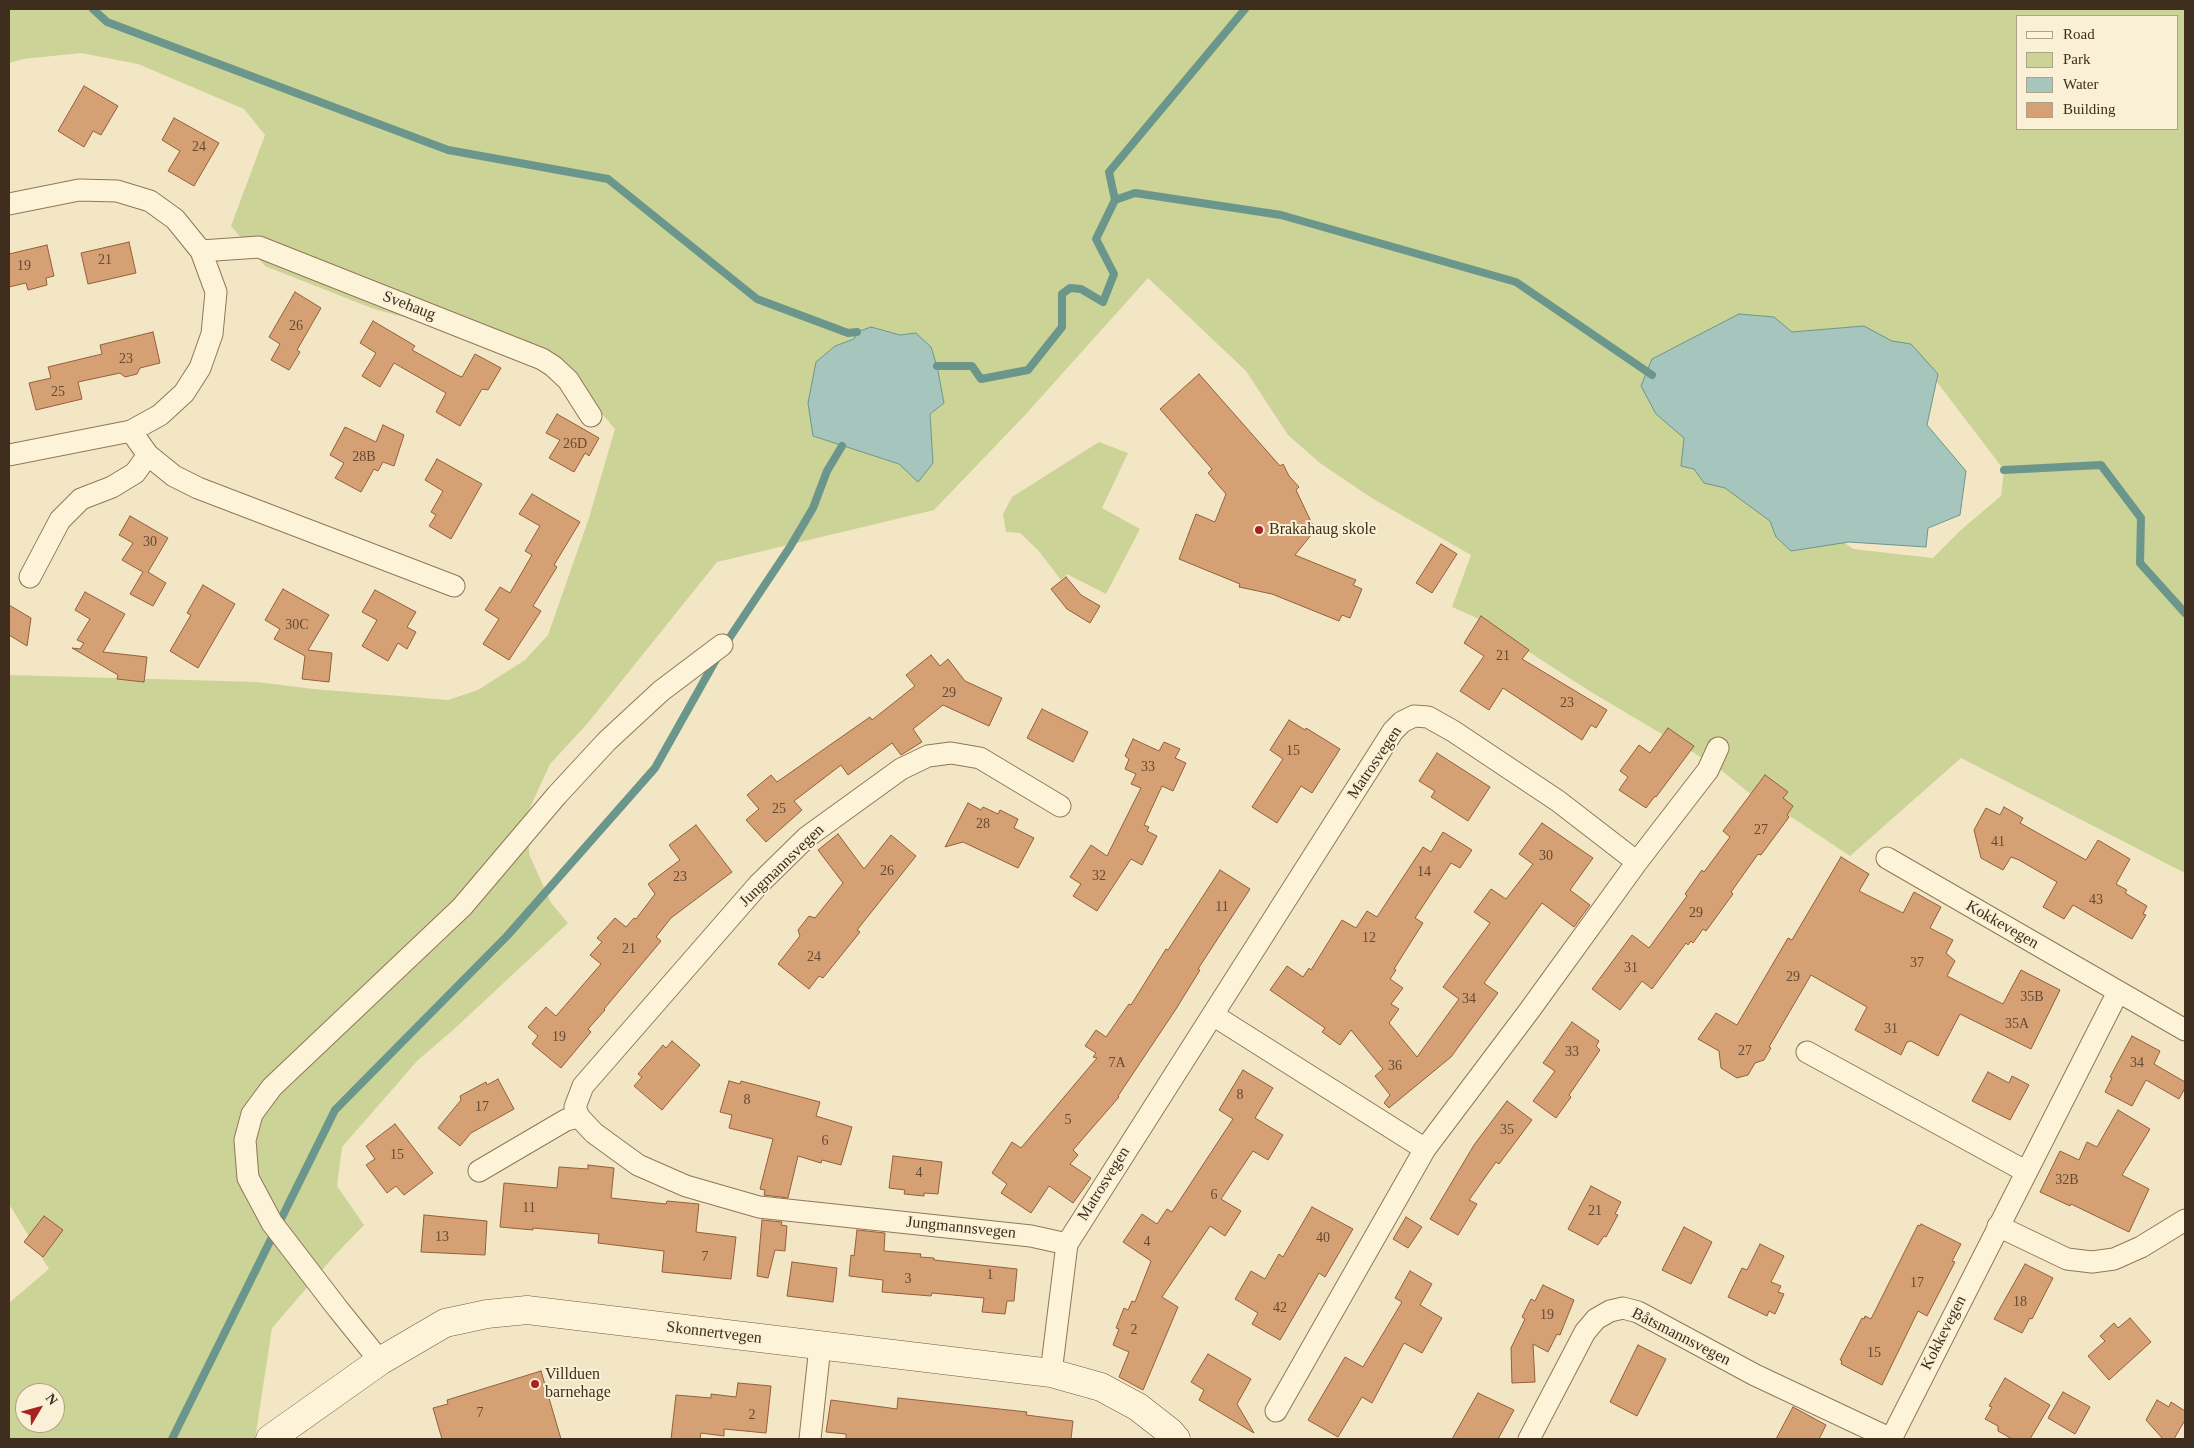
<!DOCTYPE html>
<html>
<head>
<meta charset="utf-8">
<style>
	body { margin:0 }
	#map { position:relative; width:2194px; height:1448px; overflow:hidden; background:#f3e6c4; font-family:"Times New Roman",serif }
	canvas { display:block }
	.frame { position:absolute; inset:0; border:10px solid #3f2e1d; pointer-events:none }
	.legend { position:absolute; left:2016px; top:15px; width:162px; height:115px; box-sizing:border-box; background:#faf0d5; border:1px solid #afa28b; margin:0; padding:6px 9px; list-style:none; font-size:15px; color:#3f2e1d }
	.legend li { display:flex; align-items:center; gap:10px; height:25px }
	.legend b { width:25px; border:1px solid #afa28b }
	.north { position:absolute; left:15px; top:1383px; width:50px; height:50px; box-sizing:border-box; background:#faf0d5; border:1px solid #afa28b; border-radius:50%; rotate:53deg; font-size:14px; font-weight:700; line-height:20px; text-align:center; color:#3f2e1d }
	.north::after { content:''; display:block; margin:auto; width:18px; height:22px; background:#a82220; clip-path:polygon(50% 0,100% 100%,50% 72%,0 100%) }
</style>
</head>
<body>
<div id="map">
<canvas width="2194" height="1448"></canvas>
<div class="frame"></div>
<ul class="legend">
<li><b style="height:6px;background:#fdf3d9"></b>Road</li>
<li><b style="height:14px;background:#cbd396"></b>Park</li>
<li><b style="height:14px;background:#a6c6bd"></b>Water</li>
<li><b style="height:14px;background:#d6a075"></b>Building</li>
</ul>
<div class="north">N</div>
</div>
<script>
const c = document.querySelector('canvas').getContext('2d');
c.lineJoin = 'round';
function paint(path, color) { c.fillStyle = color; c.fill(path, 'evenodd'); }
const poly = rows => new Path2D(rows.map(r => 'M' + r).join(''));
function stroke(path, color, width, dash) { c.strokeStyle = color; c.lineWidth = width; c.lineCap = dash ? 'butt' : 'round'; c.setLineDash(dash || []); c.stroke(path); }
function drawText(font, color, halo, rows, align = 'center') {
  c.font = font + ' "Times New Roman",serif'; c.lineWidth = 4; c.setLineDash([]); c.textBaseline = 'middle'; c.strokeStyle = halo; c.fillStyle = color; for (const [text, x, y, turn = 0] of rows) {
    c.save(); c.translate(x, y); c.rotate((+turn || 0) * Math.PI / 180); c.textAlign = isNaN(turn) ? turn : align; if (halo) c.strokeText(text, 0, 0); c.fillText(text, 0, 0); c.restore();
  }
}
const green = poly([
	[9,9,2185,9,2185,873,1961,758,1850,856,1796,820,1748,792,1716,766,1591,692,1475,617,1452,607,1471,555,1370,497,1320,463,1288,435,1246,371,1148,278,1026,414,934,510,717,562,587,724,550,764,528,812,529,854,551,903,568,923,452,1031,418,1060,342,1147,337,1186,364,1225,336,1254,272,1328,255,1439,9,1439,9,1303,49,1269,9,1204,9,675,258,682,313,689,448,700,478,690,525,660,548,635,589,518,615,429,579,387,548,360,430,324,374,309,265,266,231,226,265,135,244,109,138,64,81,53,23,59,9,63],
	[2018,16,2178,16,2178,129,2018,129],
	[871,327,900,335,916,333,931,347,937,366,944,403,930,414,933,463,899,464,813,436,835,346,854,339],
	[1921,361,2004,470,2001,496,1962,529,1933,558,1853,549,1813,520],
	[25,1393,55,1393,55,1423,25,1423],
	[1099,442,1128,453,1102,508,1140,529,1106,594,1067,574,1061,580,1038,550,1020,533,1006,532,1003,514,1012,497]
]);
const water = poly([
	[1739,314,1774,317,1792,332,1864,326,1892,341,1911,344,1938,374,1927,425,1966,471,1960,515,1928,528,1926,547,1849,542,1791,551,1776,537,1770,521,1725,488,1704,483,1694,469,1681,466,1684,438,1656,414,1641,386,1652,359,1739,314],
	[871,327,900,335,916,333,931,347,937,366,944,403,930,414,933,463,918,482,899,464,813,436,808,403,816,362,835,346,854,339,857,332,871,327]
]);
const stream = poly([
	[93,9,107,22,448,150,608,179,757,299,848,333,857,332],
	[1115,200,1109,172,1245,9],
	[937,366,972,366,981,379,1028,370,1062,327,1062,294,1070,288,1081,289,1103,302,1114,274,1096,239,1115,200,1135,193,1281,215,1516,282,1652,375],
	[2004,470,2101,465,2141,518,2140,563,2185,613],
	[724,646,790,547,813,508,827,471,842,446],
	[172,1439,335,1110,507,936,655,768,718,656]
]);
const building = poly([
	[84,86,118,106,101,135,93,131,84,147,58,131,84,86],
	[174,118,219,143,194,186,168,171,180,151,162,140,174,118],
	[129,242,136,273,88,284,81,253,129,242],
	[47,245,54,276,46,278,47,285,28,290,26,283,9,287,9,254,47,245],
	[295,292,321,308,297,350,300,352,289,370,271,360,280,344,269,337,295,292],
	[373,321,407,341,415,346,412,350,457,375,462,377,475,354,501,368,488,390,482,389,460,426,436,412,446,393,394,363,380,387,362,376,376,353,360,343,373,321],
	[153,332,160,363,140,368,137,374,125,377,120,373,78,382,82,399,36,410,29,383,51,378,48,367,102,354,100,345,153,332],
	[1199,374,1280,466,1283,464,1289,476,1299,487,1296,490,1315,530,1295,555,1356,580,1353,585,1362,589,1350,618,1342,615,1339,621,1272,594,1239,587,1240,584,1179,559,1196,514,1215,522,1226,494,1208,473,1212,469,1160,409,1199,374],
	[557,414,599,438,589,456,585,453,574,472,549,458,560,440,546,433,557,414],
	[383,425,404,435,394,466,383,462,378,471,374,469,361,492,335,478,344,463,330,455,345,427,376,442,383,425],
	[437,459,482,484,451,539,429,526,436,515,431,512,443,491,425,480,437,459],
	[532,494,580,522,554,565,557,567,533,606,541,611,509,660,483,644,499,619,485,610,500,587,510,593,532,555,525,551,540,526,519,514,532,494],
	[130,516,168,538,148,572,166,583,153,606,130,594,143,572,122,560,133,543,119,535,130,516],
	[1441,544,1457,554,1432,593,1416,583,1441,544],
	[1066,577,1081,595,1100,606,1090,623,1067,609,1051,589,1066,577],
	[203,585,235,604,198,668,170,651,191,615,187,613,203,585],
	[283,589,329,615,308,650,332,653,329,682,302,679,305,656,274,639,280,629,265,620,283,589],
	[375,590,416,612,407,627,416,632,407,649,398,643,388,661,362,646,377,620,362,612,375,590],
	[85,592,125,614,103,652,147,657,144,682,117,679,118,675,72,648,80,649,84,643,77,640,90,619,75,610,85,592],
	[9,605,31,618,27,646,9,635,9,605],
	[1481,616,1529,650,1522,659,1607,710,1596,728,1591,725,1582,740,1503,688,1489,710,1460,691,1484,656,1464,643,1481,616],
	[931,655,940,666,948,659,965,681,1002,698,989,726,943,705,913,729,922,742,901,755,892,743,848,775,841,765,794,801,802,810,766,842,746,820,759,809,747,795,771,775,777,782,870,717,872,720,915,686,906,675,931,655],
	[1042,709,1088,732,1073,762,1027,738,1042,709],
	[1289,720,1305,730,1306,728,1340,749,1312,793,1301,786,1277,823,1252,807,1283,759,1270,750,1289,720],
	[1668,728,1694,746,1656,797,1655,796,1646,808,1619,790,1628,777,1620,771,1639,745,1650,753,1668,728],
	[1133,739,1159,751,1164,742,1180,749,1175,758,1186,763,1173,791,1162,786,1144,825,1149,827,1147,831,1157,836,1142,865,1131,859,1097,911,1073,896,1081,884,1070,877,1091,845,1107,856,1141,788,1131,784,1136,774,1125,769,1129,759,1125,756,1133,739],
	[1437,753,1490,787,1468,821,1431,797,1435,791,1419,781,1437,753],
	[1765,775,1788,792,1783,798,1793,806,1787,815,1789,817,1761,855,1758,854,1731,892,1733,894,1706,931,1703,929,1693,943,1691,941,1688,945,1686,943,1652,989,1642,981,1620,1010,1592,989,1632,935,1649,948,1687,896,1685,894,1702,870,1704,872,1730,837,1723,831,1765,775],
	[968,803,981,810,983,807,998,814,1000,810,1018,819,1014,828,1034,838,1018,868,963,842,945,847,968,803],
	[2004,807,2023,818,2020,823,2086,860,2098,840,2130,859,2116,884,2127,890,2125,893,2147,906,2143,914,2146,915,2132,939,2073,905,2064,919,2043,907,2057,882,2019,860,2011,857,2003,870,1981,858,1974,830,1986,808,2000,815,2004,807],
	[1542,823,1593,858,1570,890,1590,905,1574,927,1542,903,1484,983,1498,993,1467,1035,1451,1057,1389,1108,1384,1103,1390,1095,1375,1076,1383,1069,1351,1030,1340,1045,1322,1032,1325,1028,1270,990,1287,966,1303,977,1309,968,1311,970,1342,920,1356,928,1367,911,1377,917,1423,847,1431,852,1443,832,1472,850,1460,868,1451,863,1415,918,1423,923,1394,969,1396,970,1390,979,1403,988,1391,1004,1399,1009,1389,1023,1417,1057,1459,999,1443,987,1490,923,1474,912,1491,889,1506,899,1533,864,1519,854,1542,823],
	[696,825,732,872,671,918,656,937,661,941,604,1009,605,1010,588,1029,591,1032,561,1068,532,1044,538,1036,528,1027,546,1007,556,1016,601,964,590,955,602,942,597,938,615,918,626,927,634,918,636,919,655,894,648,884,680,860,669,845,696,825],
	[838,834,864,869,891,835,916,856,857,930,860,932,823,978,819,976,809,989,778,964,800,936,798,930,809,916,815,918,843,883,818,850,838,834],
	[1841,857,1869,874,1859,891,1903,913,1914,892,1941,907,1930,928,1953,940,1946,953,1955,961,1947,976,2003,1004,2021,970,2060,990,2031,1049,1960,1014,1938,1056,1911,1041,1907,1042,1901,1055,1855,1030,1867,1007,1811,975,1769,1047,1771,1048,1764,1060,1755,1063,1748,1075,1737,1078,1721,1068,1719,1051,1698,1039,1716,1013,1737,1025,1788,938,1792,940,1841,857],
	[1220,870,1250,889,1198,969,1200,970,1176,1009,1118,1096,1119,1097,1073,1150,1078,1155,1070,1164,1091,1178,1073,1203,1049,1186,1031,1213,1001,1193,1007,1184,992,1173,1012,1142,1021,1148,1097,1058,1093,1057,1096,1053,1085,1046,1096,1030,1106,1037,1129,1004,1131,1005,1166,949,1168,950,1220,870],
	[1572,1022,1599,1041,1596,1046,1600,1050,1569,1095,1571,1097,1556,1118,1533,1101,1555,1071,1543,1063,1572,1022],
	[2132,1036,2160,1051,2154,1064,2185,1082,2185,1088,2179,1099,2146,1080,2132,1106,2105,1092,2112,1078,2110,1077,2132,1036],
	[672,1041,700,1065,662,1110,634,1086,642,1077,638,1074,663,1045,666,1048,672,1041],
	[1243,1070,1273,1088,1255,1118,1283,1135,1268,1160,1253,1151,1221,1199,1241,1211,1225,1236,1210,1226,1162,1297,1178,1307,1143,1390,1119,1377,1129,1352,1113,1345,1119,1329,1116,1328,1124,1308,1128,1310,1132,1301,1135,1302,1151,1261,1123,1242,1142,1214,1157,1224,1167,1209,1172,1212,1233,1119,1219,1110,1243,1070],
	[1988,1072,2009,1083,2012,1076,2029,1085,2010,1120,1972,1101,1988,1072],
	[498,1079,514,1109,471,1133,460,1146,438,1128,461,1100,460,1096,486,1082,487,1085,498,1079],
	[729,1081,740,1084,741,1081,820,1102,816,1116,852,1127,841,1165,822,1160,821,1163,798,1156,788,1198,764,1195,765,1190,760,1189,773,1139,729,1128,732,1115,720,1112,729,1081],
	[1507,1101,1532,1120,1499,1164,1496,1162,1469,1200,1477,1204,1458,1235,1430,1219,1474,1145,1507,1101],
	[2118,1110,2150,1129,2122,1175,2149,1189,2129,1232,2071,1204,2070,1206,2040,1192,2060,1151,2079,1160,2087,1142,2097,1147,2118,1110],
	[395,1124,433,1173,404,1195,396,1186,387,1193,366,1165,375,1159,366,1146,395,1124],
	[893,1156,942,1162,938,1194,924,1193,924,1196,904,1194,905,1190,889,1188,893,1156],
	[588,1165,614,1168,611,1198,666,1204,667,1201,699,1204,696,1232,736,1237,731,1279,662,1272,664,1251,598,1243,599,1234,533,1228,533,1230,500,1227,504,1183,557,1188,559,1167,588,1169,588,1165],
	[1591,1186,1621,1202,1615,1214,1618,1215,1606,1237,1604,1236,1598,1245,1568,1229,1591,1186],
	[1312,1207,1353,1229,1325,1277,1319,1273,1280,1340,1252,1324,1258,1313,1235,1299,1251,1271,1265,1279,1279,1254,1283,1257,1312,1207],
	[424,1215,487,1221,485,1255,421,1252,424,1215],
	[44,1216,63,1230,43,1257,24,1242,44,1216],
	[1406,1217,1422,1227,1408,1248,1393,1239,1406,1217],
	[762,1220,782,1222,781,1225,787,1226,785,1251,775,1250,768,1278,757,1276,762,1220],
	[1921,1224,1961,1244,1952,1261,1955,1262,1927,1316,1918,1311,1882,1385,1841,1364,1842,1361,1840,1360,1862,1318,1864,1319,1865,1316,1871,1319,1918,1225,1920,1226,1921,1224],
	[1684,1227,1712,1242,1691,1284,1662,1270,1684,1227],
	[857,1230,885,1233,884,1251,921,1254,920,1257,934,1258,934,1260,1017,1269,1014,1301,1007,1301,1005,1314,982,1312,984,1298,932,1293,931,1296,882,1292,883,1280,849,1276,851,1255,854,1256,857,1230],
	[1760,1244,1784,1256,1771,1282,1781,1286,1778,1292,1784,1294,1775,1314,1769,1311,1767,1316,1728,1297,1742,1268,1747,1270,1760,1244],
	[792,1262,837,1268,833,1302,787,1296,792,1262],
	[2025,1264,2053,1278,2032,1319,2030,1318,2022,1333,1994,1319,2025,1264],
	[1410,1271,1432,1284,1420,1305,1442,1318,1422,1353,1404,1343,1372,1403,1362,1397,1338,1437,1308,1420,1345,1357,1363,1367,1402,1302,1395,1298,1410,1271],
	[1543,1285,1574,1300,1560,1335,1557,1334,1548,1352,1533,1344,1535,1382,1512,1383,1511,1348,1525,1319,1522,1317,1531,1299,1535,1301,1543,1285],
	[2130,1318,2151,1342,2109,1380,2088,1356,2105,1341,2100,1336,2114,1323,2118,1328,2130,1318],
	[1638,1345,1666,1359,1637,1416,1610,1402,1638,1345],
	[1208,1354,1251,1379,1237,1404,1254,1433,1199,1400,1204,1390,1191,1382,1208,1354],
	[541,1371,561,1439,442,1439,433,1408,448,1404,447,1400,541,1371],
	[2005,1378,2050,1405,2030,1439,2012,1439,1998,1431,1998,1426,1985,1419,1992,1407,1989,1406,2005,1378],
	[738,1383,771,1386,766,1433,724,1429,724,1436,701,1433,700,1439,671,1439,676,1395,711,1398,711,1394,736,1397,738,1383],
	[2063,1392,2090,1407,2075,1434,2048,1418,2063,1392],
	[1478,1393,1514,1410,1498,1439,1452,1439,1478,1393],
	[898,1398,1027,1412,1026,1415,1073,1421,1071,1439,846,1439,846,1434,826,1432,831,1400,897,1409,898,1398],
	[2157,1400,2169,1407,2171,1402,2185,1411,2185,1420,2174,1439,2163,1439,2146,1420,2157,1400],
	[1793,1407,1826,1425,1819,1439,1776,1439,1793,1407]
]);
const street = poly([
	[9,204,79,190,117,191,150,201,175,219,201,251,216,292,212,334,200,368,184,393,160,415,131,431,9,455],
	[201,251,259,247,542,359,553,366,568,380,591,416],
	[131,431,148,455,174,476,198,488,454,586],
	[30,577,60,520,81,499,112,487,135,473,148,455],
	[1060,806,980,758,951,753,928,756,901,769,807,837,759,884,583,1086,575,1107,579,1117,594,1133,638,1165,686,1186,759,1207,1031,1236,1067,1244],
	[1887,858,2185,1030],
	[1213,1015,1425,1149,1529,1011,1637,862,1708,770,1718,748],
	[1807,1052,2025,1171],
	[479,1171,566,1120,579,1117],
	[1998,1226,2067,1259,2092,1262,2114,1259,2141,1247,2185,1220],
	[380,1361,338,1309,272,1223,248,1178,245,1140,252,1114,272,1087,462,907,557,795,607,741,661,691,722,645],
	[1051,1373,1067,1244,1393,731,1402,722,1414,716,1428,717,1453,731,1558,801,1637,862],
	[1276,1411,1425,1149],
	[810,1439,820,1346],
	[1529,1439,1585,1332,1596,1319,1610,1311,1623,1308,1638,1312,1755,1375,1891,1439],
	[1891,1439,2118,992]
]);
const secondary = poly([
	[270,1439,380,1361,445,1323,487,1314,527,1310,1051,1373,1101,1387,1138,1407,1170,1432,1176,1439]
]);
const markers = [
	[1259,530,5,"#a82220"],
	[535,1384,5,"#a82220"]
];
const numberNames = [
	["24",199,147],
	["21",105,260],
	["19",24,266],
	["26",296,326],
	["23",126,359],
	["25",58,392],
	["26D",575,444],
	["28B",364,457],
	["30",150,542],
	["30C",297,625],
	["21",1503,656],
	["29",949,693],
	["23",1567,703],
	["15",1293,751],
	["33",1148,767],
	["25",779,809],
	["28",983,824],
	["27",1761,830],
	["41",1998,842],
	["30",1546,856],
	["26",887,871],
	["14",1424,872],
	["32",1099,876],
	["23",680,877],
	["43",2096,900],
	["11",1222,907],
	["29",1696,913],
	["12",1369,938],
	["21",629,949],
	["24",814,957],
	["37",1917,963],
	["31",1631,968],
	["29",1793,977],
	["35B",2032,997],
	["34",1469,999],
	["35A",2017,1024],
	["31",1891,1029],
	["19",559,1037],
	["27",1745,1051],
	["33",1572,1052],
	["7A",1117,1063],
	["34",2137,1063],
	["36",1395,1066],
	["8",1240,1095],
	["8",747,1100],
	["17",482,1107],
	["5",1068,1120],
	["35",1507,1130],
	["6",825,1141],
	["15",397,1155],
	["4",919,1173],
	["32B",2067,1180],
	["6",1214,1195],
	["11",529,1208],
	["21",1595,1211],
	["13",442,1237],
	["40",1323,1238],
	["4",1147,1242],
	["7",705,1257],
	["1",990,1275],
	["3",908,1279],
	["17",1917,1283],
	["18",2020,1302],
	["42",1280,1308],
	["19",1547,1315],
	["2",1134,1330],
	["15",1874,1353],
	["7",480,1413],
	["2",752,1415]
];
const streetNames = [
	["Svehaug",409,306,21],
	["Matrosvegen",1375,763,-56],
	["Jungmannsvegen",782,866,-44],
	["Kokkevegen",2002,925,30],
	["Matrosvegen",1104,1184,-58],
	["Jungmannsvegen",961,1228,6],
	["Skonnertvegen",714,1333,7],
	["Kokkevegen",1944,1333,-63],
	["Båtsmannsvegen",1681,1337,27]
];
const poiNames = [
	["Brakahaug skole",1269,530],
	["Villduen",545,1375],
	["barnehage",545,1393]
];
paint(green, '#cbd396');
paint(water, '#a6c6bd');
stroke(water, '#6b968c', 1);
stroke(stream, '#6b968c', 8);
paint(building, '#d6a075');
stroke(building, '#935f3a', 1);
stroke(street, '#917757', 23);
stroke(secondary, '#73583b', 29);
stroke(street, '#fdf3d9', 21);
stroke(secondary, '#fdf3d9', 28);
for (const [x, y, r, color] of markers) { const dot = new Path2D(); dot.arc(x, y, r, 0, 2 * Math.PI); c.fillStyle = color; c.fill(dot); stroke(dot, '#faf0d5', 2); }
drawText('14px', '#654a33', null, numberNames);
drawText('16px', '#3f2e1d', '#faf0d5', streetNames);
drawText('16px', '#3f2e1d', '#faf0d5', poiNames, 'left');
</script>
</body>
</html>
